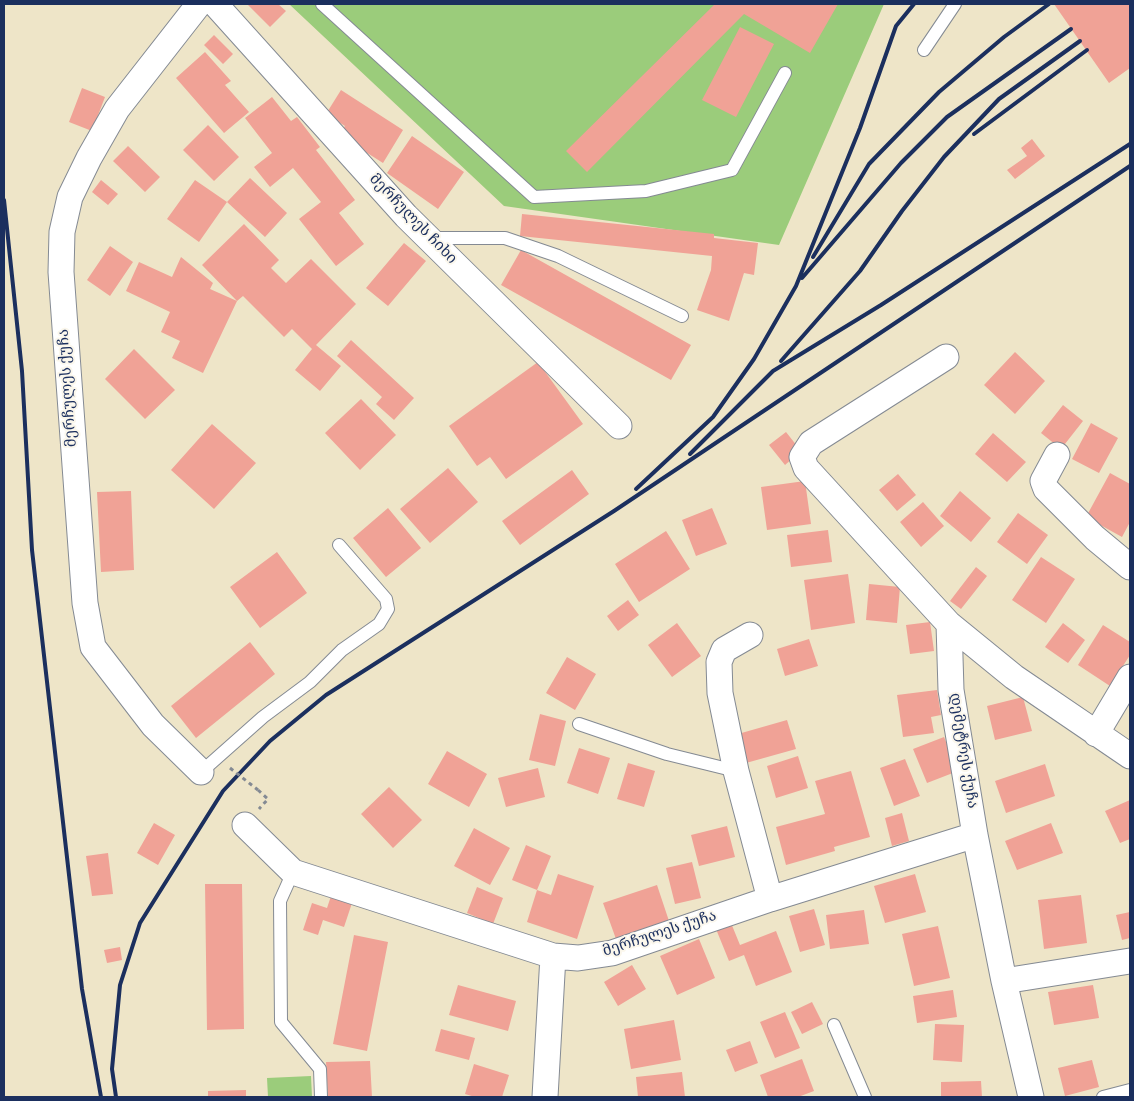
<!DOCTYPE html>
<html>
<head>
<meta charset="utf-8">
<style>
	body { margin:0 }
	#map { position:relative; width:1134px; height:1101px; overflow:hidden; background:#eee5c8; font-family:"Sorts Mill Goudy",serif }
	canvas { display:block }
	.frame { position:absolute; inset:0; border:5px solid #1b2f5e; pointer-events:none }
</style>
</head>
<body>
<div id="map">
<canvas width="1134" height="1101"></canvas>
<div class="frame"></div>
</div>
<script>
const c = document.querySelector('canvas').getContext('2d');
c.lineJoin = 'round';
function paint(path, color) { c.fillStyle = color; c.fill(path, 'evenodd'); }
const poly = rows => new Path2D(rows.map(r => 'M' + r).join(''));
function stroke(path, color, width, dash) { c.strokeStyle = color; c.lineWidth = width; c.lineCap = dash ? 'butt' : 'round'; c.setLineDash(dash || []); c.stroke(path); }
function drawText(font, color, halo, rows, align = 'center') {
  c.font = font + ' "Sorts Mill Goudy","Noto Serif Georgian",serif'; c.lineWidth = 4; c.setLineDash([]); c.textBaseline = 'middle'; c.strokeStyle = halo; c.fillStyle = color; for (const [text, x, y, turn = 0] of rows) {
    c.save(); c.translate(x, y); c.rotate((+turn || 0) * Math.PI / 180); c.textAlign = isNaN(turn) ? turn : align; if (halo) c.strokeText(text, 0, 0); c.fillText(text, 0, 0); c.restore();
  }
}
const green = poly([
	[289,4,884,4,779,245,504,206],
	[311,1076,312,1097,268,1097,267,1078]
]);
const building = poly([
	[247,4,278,4,286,11,270,27],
	[715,4,838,4,810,53,744,14,587,172,566,151],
	[1054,4,1130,4,1130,68,1109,83],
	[740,27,774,44,736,117,702,100],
	[214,35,233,54,223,64,204,45],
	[205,52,231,81,225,85,249,112,224,133,176,78],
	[82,88,105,97,92,131,69,122],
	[341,90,403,130,383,163,339,135,345,126,326,114],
	[272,97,291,121,297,117,320,147,316,150,355,200,339,213,364,244,336,266,299,219,321,202,293,168,270,187,254,167,272,153,245,118],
	[208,125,239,157,214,181,183,150],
	[412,136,464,172,438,209,387,173],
	[1032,139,1045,156,1015,179,1007,170,1027,156,1021,148],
	[128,146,160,177,145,192,113,161],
	[250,178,287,213,265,237,227,202,199,242,167,219,195,180,227,202],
	[101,180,118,194,108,205,92,192],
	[522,214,714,234,714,238,758,243,754,275,744,273,729,321,697,310,711,270,712,256,520,236],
	[244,224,279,260,271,268,286,283,311,259,356,304,316,345,341,366,320,391,295,370,312,349,292,329,284,337,243,296,237,301,202,265],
	[404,243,426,261,388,306,366,288],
	[110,246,133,262,110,296,87,280],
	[521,250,691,345,671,380,501,285],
	[181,257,213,283,210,289,237,301,203,373,172,358,180,341,161,332,170,312,126,291,139,262,172,277],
	[351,340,414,398,394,420,376,404,382,397,337,356],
	[134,349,175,390,145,419,105,379],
	[1015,352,1045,381,1015,414,984,385],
	[538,362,583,424,506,479,490,457,477,466,449,426],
	[361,399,396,435,360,470,325,433],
	[1063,405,1083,421,1061,449,1041,433],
	[1091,423,1118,438,1099,473,1072,459],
	[212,424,256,463,214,509,171,470],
	[786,432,801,451,785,465,769,445],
	[993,433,1026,462,1007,482,975,454],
	[448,468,478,502,430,543,400,509],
	[572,470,589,494,520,545,502,521],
	[1110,473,1130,484,1130,522,1122,537,1086,517],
	[898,474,916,495,897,511,879,490],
	[805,481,811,524,767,530,761,487],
	[131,491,134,570,101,572,97,492],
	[960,491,991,518,971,542,940,516],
	[923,502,944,526,921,547,900,522],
	[388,508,421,548,386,577,353,538],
	[712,508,727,544,696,556,682,520],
	[1018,513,1048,535,1027,564,997,542],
	[828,530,832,562,791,567,787,535],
	[666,531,690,569,639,602,615,564],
	[277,552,307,593,260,628,230,587],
	[1041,557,1075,579,1046,623,1012,600],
	[976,567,987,576,961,609,950,601],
	[848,574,855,623,811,630,804,580],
	[869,584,900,587,897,623,866,620],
	[628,600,639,615,618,631,607,616],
	[930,622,934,651,910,654,906,625],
	[677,623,701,656,672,677,648,645],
	[1063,623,1085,640,1068,663,1045,647],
	[1103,625,1130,642,1130,655,1110,686,1078,665],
	[809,639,818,666,785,676,777,649],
	[250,642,275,674,196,738,171,706],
	[567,657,596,674,575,710,546,693],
	[937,690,941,715,931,717,934,733,903,737,897,695],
	[1023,697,1032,731,995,740,987,706],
	[540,714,566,721,555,766,529,760],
	[787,720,796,749,746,763,738,734],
	[944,737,958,771,927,783,913,749],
	[579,748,610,758,598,794,567,783],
	[447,751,487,774,469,807,428,784],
	[798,756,808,788,776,798,767,766],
	[905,759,920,796,894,806,880,768],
	[628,763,655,771,644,807,617,799],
	[1045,764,1055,796,1006,813,995,781],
	[538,768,545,797,506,807,498,778],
	[851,771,870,837,834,847,835,851,786,865,776,827,825,814,815,781],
	[389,787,422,820,393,848,361,814],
	[1130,800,1130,839,1120,843,1105,811],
	[902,813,909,841,892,846,885,818],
	[154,823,175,835,158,865,137,853],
	[1051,823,1063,853,1017,870,1005,841],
	[727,826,735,857,699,866,691,835],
	[474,828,510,848,490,885,454,866],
	[526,845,551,856,537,890,512,880],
	[108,853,113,894,92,896,86,856],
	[692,862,701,898,675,904,666,868],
	[558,874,594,886,577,939,527,922,537,890,551,895],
	[915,874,926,912,885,923,874,886],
	[205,884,242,884,244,1029,207,1030],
	[657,885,669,921,616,939,603,903],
	[477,887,503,898,493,924,467,913],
	[1081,895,1087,943,1044,949,1038,900],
	[331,896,352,903,344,927,323,920,318,935,303,930,312,903,327,908],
	[814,909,825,945,800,952,789,916],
	[864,910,869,944,830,949,826,915],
	[1130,912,1130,938,1122,940,1116,915],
	[731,923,740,945,776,931,792,972,756,986,744,955,729,961,716,929],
	[938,926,950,978,914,986,902,934],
	[354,935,388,942,367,1051,333,1044],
	[699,939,715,978,677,995,660,956],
	[120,947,122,960,107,963,104,950],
	[632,965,646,989,618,1006,604,982],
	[458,985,516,1001,508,1031,449,1015],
	[1093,985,1099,1018,1054,1025,1048,992],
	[953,990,957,1017,917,1023,913,996],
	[812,1002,823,1024,802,1034,791,1012],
	[785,1012,800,1048,775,1058,760,1022],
	[674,1020,681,1060,631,1069,624,1029],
	[935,1024,964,1025,962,1062,933,1060],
	[441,1029,475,1038,469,1060,435,1051],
	[750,1041,758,1063,735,1072,726,1050],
	[802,1059,814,1091,798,1097,768,1097,760,1075],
	[1092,1060,1099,1087,1065,1096,1058,1068],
	[370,1061,372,1097,328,1097,326,1062],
	[474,1064,509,1075,502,1097,475,1097,465,1094],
	[682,1072,685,1097,638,1097,636,1077],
	[981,1081,982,1097,941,1097,941,1082],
	[246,1090,246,1097,208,1097,208,1091]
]);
const path = poly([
	[258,790,268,799,259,809]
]);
const lane = poly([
	[322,4,534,197,646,191,732,170,785,73],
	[924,50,955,4],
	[430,238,505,238,558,256,682,316],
	[579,724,667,754,736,771],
	[201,772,263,717,310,682,342,650,379,624,388,609,386,599,339,545],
	[293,872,280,901,281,1022,320,1069,321,1097],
	[834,1025,865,1097],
	[1103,1097,1130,1090]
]);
const street = poly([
	[199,4,117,109,89,158,70,197,62,232,61,272,85,603,93,647,153,725,201,772],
	[215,4,406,216,619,426],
	[946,357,811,443,802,457,806,468,949,624,1014,677,1130,756],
	[1057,455,1043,481,1046,489,1095,538,1130,567],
	[949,624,951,690,975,835,1004,981,1031,1097],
	[750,635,724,650,719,662,720,693,736,771,770,899],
	[1096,734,1130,677],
	[245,825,293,872,553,956,578,958,612,953,770,899,975,835],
	[1004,981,1130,961],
	[545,1097,553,956]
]);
const rail = poly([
	[974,134,1087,50],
	[4,200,22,371,32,550,82,989,101,1097],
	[813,257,869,164,939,92,1004,37,1049,4],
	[802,278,901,163,947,117,1071,29],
	[781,361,860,271,902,211,944,157,999,99,1080,41],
	[690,454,773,371,881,305,1130,144],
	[636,489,713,417,754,359,796,286,860,128,896,26,914,4],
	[116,1097,112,1069,120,985,140,923,223,791,270,741,326,695,614,511,1130,166]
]);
const pathBridge = poly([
	[230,768,258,790]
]);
const streetNames = [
	["მერჩულეს ჩიხი",412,220,46],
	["მერჩულეს ქუჩა",69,388,-94],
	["დემეტრეს ქუჩა",962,751,81],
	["მერჩულეს ქუჩა",660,935,-18]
];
paint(green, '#9bcc7b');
paint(building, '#f0a296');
stroke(lane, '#848a93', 14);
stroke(street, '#848a93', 27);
stroke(path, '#848a93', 3, [4, 4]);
stroke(lane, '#fff', 12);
stroke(street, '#fff', 25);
stroke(rail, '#1b2f5e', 4);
stroke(pathBridge, '#848a93', 3, [4, 4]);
drawText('15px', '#1b2f5e', '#fbf7ec', streetNames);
</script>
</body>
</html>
